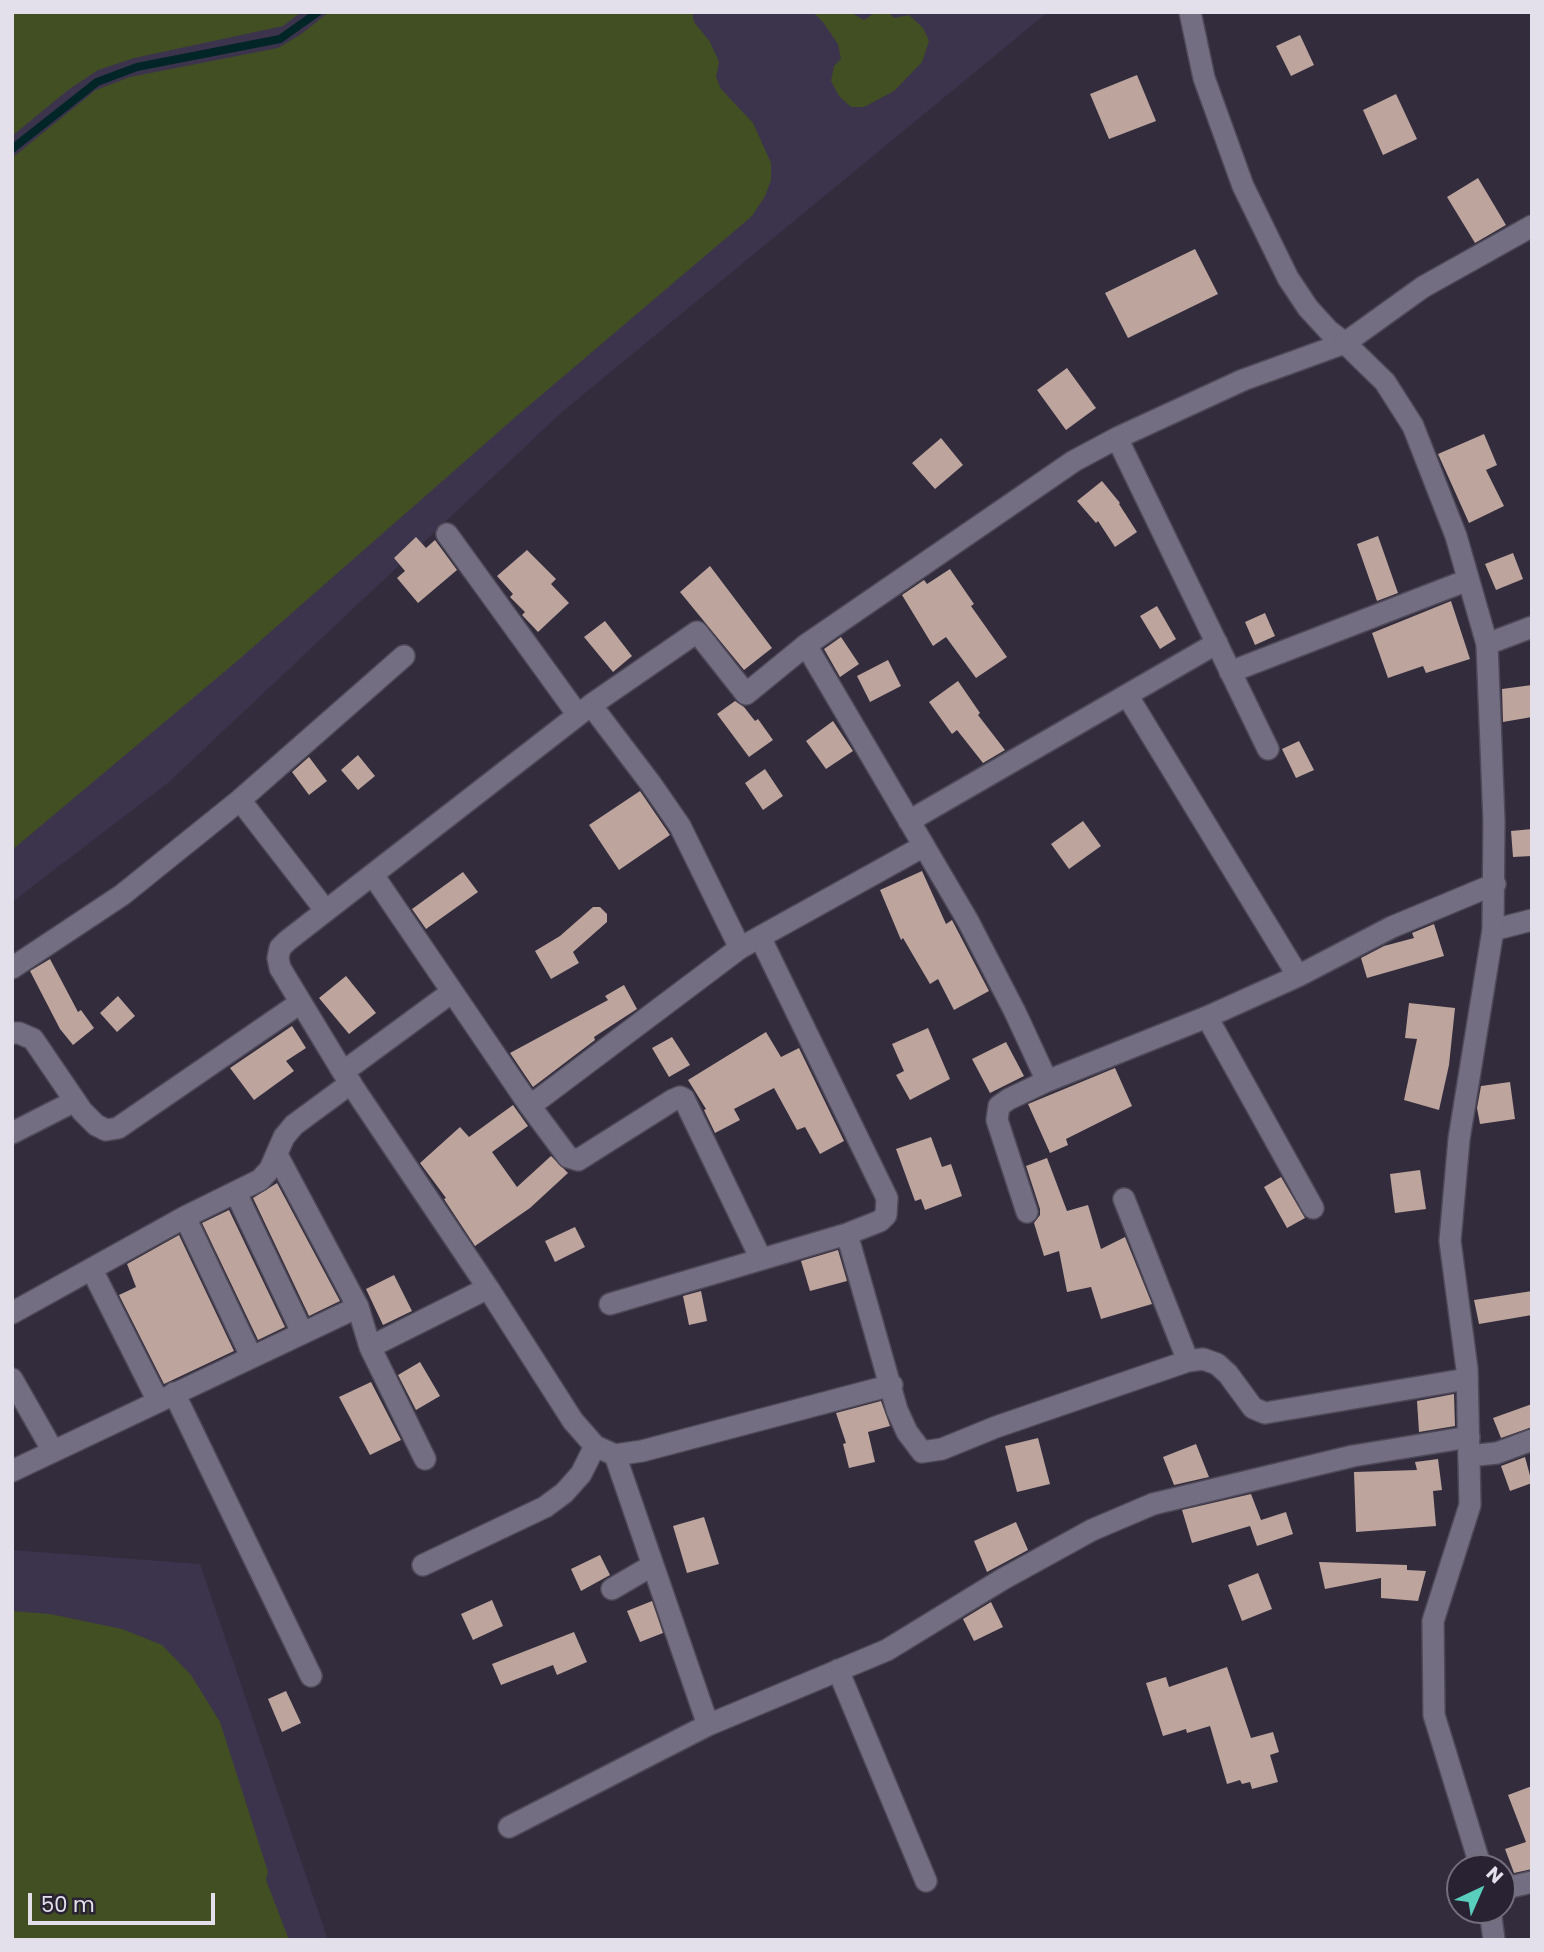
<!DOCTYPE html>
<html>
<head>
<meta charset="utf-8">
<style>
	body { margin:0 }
	#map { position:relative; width:1544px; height:1952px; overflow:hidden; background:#322c3d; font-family:Poppins,sans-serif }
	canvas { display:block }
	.frame { position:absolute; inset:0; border:14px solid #e3e0eb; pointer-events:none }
	.north { position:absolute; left:1446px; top:1854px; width:70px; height:70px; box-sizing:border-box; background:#282233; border:2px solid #736e7d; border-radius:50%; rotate:44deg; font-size:19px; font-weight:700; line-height:28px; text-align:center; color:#e3e0eb }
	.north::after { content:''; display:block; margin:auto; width:24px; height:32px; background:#5acebc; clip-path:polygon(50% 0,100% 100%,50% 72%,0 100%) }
	.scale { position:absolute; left:28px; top:1893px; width:187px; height:32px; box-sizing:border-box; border:4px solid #e3e0eb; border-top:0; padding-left:9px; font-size:21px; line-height:24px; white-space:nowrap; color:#e3e0eb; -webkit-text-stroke:5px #282233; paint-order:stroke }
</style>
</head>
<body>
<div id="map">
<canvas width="1544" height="1952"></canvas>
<div class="frame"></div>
<div class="north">N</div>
<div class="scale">50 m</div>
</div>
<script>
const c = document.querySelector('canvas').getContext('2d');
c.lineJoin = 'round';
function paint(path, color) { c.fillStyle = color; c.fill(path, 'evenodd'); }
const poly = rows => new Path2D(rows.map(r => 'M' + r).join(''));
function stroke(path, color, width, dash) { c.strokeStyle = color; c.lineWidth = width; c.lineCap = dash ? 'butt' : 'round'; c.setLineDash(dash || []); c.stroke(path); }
const built = poly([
	[12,12,1048,12,562,412,168,783,12,902],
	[12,1550,200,1564,328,1940,12,1940]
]);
const green = poly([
	[12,12,301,12,283,26,134,58,98,70,68,90,12,136],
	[329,12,692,12,694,22,710,42,719,62,716,77,721,89,753,123,771,163,771,180,765,196,752,216,512,420,236,662,12,850,12,158,96,90,130,77,278,48,300,35],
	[813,12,850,12,864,20,876,12,888,12,894,18,909,15,923,28,929,41,922,62,894,91,864,107,851,107,839,96,831,81,834,66,841,59,838,44,823,22],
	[12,1611,50,1614,122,1629,162,1645,191,1675,220,1722,268,1872,266,1880,289,1940,12,1940]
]);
const stream = poly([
	[12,149,97,82,137,67,280,39,318,12]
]);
const building = poly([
	[1300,35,1314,65,1291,76,1276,46],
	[1137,75,1156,121,1109,139,1090,94],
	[1396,94,1417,139,1383,155,1363,110],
	[1478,178,1506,225,1475,243,1447,197],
	[1195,249,1218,294,1128,338,1105,293],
	[1067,368,1096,408,1066,430,1037,390],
	[1484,434,1497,465,1486,470,1504,506,1469,523,1438,454],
	[941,438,963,465,935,489,912,463],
	[1102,481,1120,503,1119,504,1137,532,1115,547,1098,521,1096,523,1077,501],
	[1378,536,1398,593,1377,601,1357,544],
	[416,537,426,548,435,540,457,570,418,603,397,578,405,571,394,558],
	[527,550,556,579,551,584,569,603,538,632,522,615,525,612,510,597,513,594,497,576],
	[1513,553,1523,579,1496,590,1485,564],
	[710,566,772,648,744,670,680,592],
	[950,569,974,604,971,606,1007,657,976,678,946,637,933,646,902,595,924,580,927,584],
	[1451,601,1470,659,1426,673,1423,666,1388,678,1372,633],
	[1157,606,1176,639,1160,649,1140,616],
	[1265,613,1275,636,1255,645,1245,622],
	[605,621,632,656,613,672,584,637],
	[841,637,859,664,840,677,824,649],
	[888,660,901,686,870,702,857,676],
	[958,681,980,713,978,715,1005,750,983,763,957,730,952,734,929,702],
	[1532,685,1532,717,1503,722,1502,689],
	[735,701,744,707,755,721,758,719,773,740,749,757,717,714],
	[833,721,853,751,826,769,806,741],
	[1299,741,1314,770,1296,778,1282,749],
	[358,755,375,776,358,790,341,770],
	[309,757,327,781,309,795,292,772],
	[765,769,783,796,763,810,745,783],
	[640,791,670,835,619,870,589,825],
	[1083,821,1101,846,1069,869,1051,844],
	[1532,829,1532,856,1513,857,1511,831],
	[922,871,946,924,952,920,989,991,954,1010,938,979,930,984,903,938,901,940,880,890],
	[463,872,478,892,426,929,412,909],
	[593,907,600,907,607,914,607,922,573,952,579,963,551,979,535,951,560,936],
	[1434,924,1444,956,1367,978,1361,958,1384,946,1414,938,1412,933],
	[50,959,78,1012,81,1010,94,1028,73,1045,60,1029,30,971],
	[346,976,376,1013,349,1034,319,998],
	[624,985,637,1009,594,1037,595,1040,533,1087,510,1053,608,1000,605,996],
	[118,996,135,1016,117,1032,100,1013],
	[1409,1003,1455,1008,1449,1065,1439,1110,1404,1100,1417,1039,1405,1038],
	[292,1026,306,1048,286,1061,294,1071,254,1100,230,1068],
	[928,1028,950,1079,910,1100,896,1075,904,1071,892,1044],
	[766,1032,781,1057,799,1048,844,1141,820,1154,805,1127,797,1130,774,1088,734,1109,740,1120,715,1133,704,1110,706,1109,688,1080],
	[672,1037,690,1065,669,1077,652,1048],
	[1006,1042,1024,1076,990,1093,972,1059],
	[1115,1068,1132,1106,1066,1139,1068,1145,1050,1153,1028,1104],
	[1510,1082,1515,1119,1480,1124,1477,1108,1481,1086],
	[513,1105,528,1126,492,1152,517,1187,551,1156,568,1173,530,1208,475,1246,444,1199,446,1198,420,1163,460,1127,469,1137],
	[931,1137,942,1167,951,1164,962,1196,925,1210,921,1199,915,1201,896,1149],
	[1047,1158,1067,1211,1088,1205,1101,1249,1125,1237,1152,1304,1101,1319,1091,1287,1067,1292,1059,1251,1044,1256,1034,1223,1040,1215,1040,1209,1026,1166],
	[1420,1170,1426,1209,1395,1213,1390,1174],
	[1281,1177,1305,1218,1287,1228,1264,1187],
	[277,1183,340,1301,309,1316,253,1198],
	[229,1210,285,1327,258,1340,202,1223],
	[575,1227,585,1247,555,1262,545,1241],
	[179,1235,234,1351,164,1384,119,1295,136,1287,127,1264],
	[838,1250,847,1281,810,1291,801,1261],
	[394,1275,412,1311,383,1325,366,1289],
	[701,1291,707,1321,689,1325,683,1296],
	[1532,1291,1532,1315,1479,1324,1474,1300],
	[420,1362,440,1396,416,1410,398,1375],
	[371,1382,401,1440,370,1455,339,1397],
	[1454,1394,1455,1426,1419,1432,1417,1401],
	[881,1401,890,1426,868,1432,875,1462,849,1468,843,1444,846,1443,836,1413],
	[1532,1404,1532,1427,1501,1438,1493,1418],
	[1038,1438,1050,1484,1017,1492,1005,1446],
	[1196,1444,1209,1477,1174,1485,1163,1457],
	[1525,1457,1532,1483,1510,1491,1501,1466],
	[1438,1459,1442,1490,1433,1491,1436,1526,1356,1532,1354,1472,1417,1470,1415,1462],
	[1251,1494,1261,1520,1286,1512,1293,1534,1257,1546,1250,1526,1192,1543,1182,1510],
	[704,1517,719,1564,687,1573,673,1526],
	[1016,1522,1028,1550,987,1572,974,1541],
	[600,1555,610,1575,581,1591,571,1569],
	[1319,1562,1407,1565,1407,1570,1426,1571,1418,1601,1381,1598,1381,1578,1325,1589],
	[1258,1573,1272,1609,1242,1621,1228,1585],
	[492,1600,503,1626,473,1640,461,1614],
	[652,1601,663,1633,640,1642,627,1611],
	[991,1602,1003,1627,974,1641,963,1619],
	[574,1632,587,1662,557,1675,553,1665,501,1685,492,1664],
	[1227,1667,1251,1738,1273,1732,1279,1752,1270,1755,1278,1782,1252,1789,1250,1782,1242,1784,1240,1780,1227,1784,1210,1726,1187,1733,1186,1729,1163,1736,1146,1683,1166,1677,1169,1687],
	[286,1691,301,1723,282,1732,268,1699],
	[1532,1786,1532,1869,1514,1873,1505,1849,1526,1842,1508,1795]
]);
const street = poly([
	[1190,12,1204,78,1243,186,1288,278,1308,308,1329,331,1345,343],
	[1117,438,1268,749],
	[447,534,578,715],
	[1487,644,1532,627],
	[806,645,1074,461,1117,438,1243,380,1345,343],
	[1230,672,1468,580],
	[1127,695,1298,976],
	[591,705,287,941,280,948,278,958,280,968,343,1072,488,1288,573,1421,595,1446,615,1455,642,1451,892,1385],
	[240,800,326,911],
	[909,821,1217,643],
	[924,846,806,645,746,694,697,632,591,705,651,784,680,826,740,948,924,846,968,921,1015,1012,1047,1081,1207,1017,1298,976,1392,927,1495,884],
	[373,875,530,1106,568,1157,578,1160,673,1100,680,1097,684,1099,761,1259],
	[1493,930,1532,920],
	[12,968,122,895,240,800,404,656],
	[1207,1017,1313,1208],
	[12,1033,19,1033,33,1039,82,1111,96,1125,106,1130,118,1128,300,1003],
	[343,1072,452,992],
	[530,1106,740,948],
	[12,1133,75,1101],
	[277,1155,358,1307,370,1347,425,1459],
	[236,1193,302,1332],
	[1124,1199,1188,1361],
	[1027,1212,997,1120,999,1106,1009,1099,1047,1081],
	[185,1217,251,1356],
	[847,1234,897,1410,907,1432,922,1452,942,1449,996,1427,1188,1361,1203,1359,1217,1364,1228,1374,1253,1408,1265,1413,1467,1379],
	[92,1270,158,1401],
	[610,1304,847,1234,880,1221,886,1215,887,1198,760,937],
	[12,1313,185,1217,260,1180,270,1169,284,1137,294,1125,351,1083],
	[370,1347,488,1288],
	[12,1379,53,1451],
	[174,1393,311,1676],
	[615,1455,708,1725],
	[1469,1456,1497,1453,1532,1440],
	[12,1471,358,1307],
	[423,1565,545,1507,564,1493,581,1474,595,1446],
	[612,1589,653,1565],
	[838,1670,926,1881],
	[509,1827,708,1725,887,1650,1003,1579,1092,1530,1153,1504,1353,1456,1469,1437],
	[1502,1889,1532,1882]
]);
const secondary = poly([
	[1481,1868,1434,1715,1433,1621,1470,1505,1467,1369,1450,1241,1459,1139,1493,930,1494,821,1487,644,1456,536,1413,426,1385,382,1345,343,1423,287,1532,226],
	[1490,1910,1494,1940]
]);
paint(built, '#3c344c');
paint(green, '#424f22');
stroke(stream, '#022527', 8);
paint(building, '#bda49d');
stroke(street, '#4e4958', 24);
stroke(secondary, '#4e4958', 24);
stroke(street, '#746e82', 21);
stroke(secondary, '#746e82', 21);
</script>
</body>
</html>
